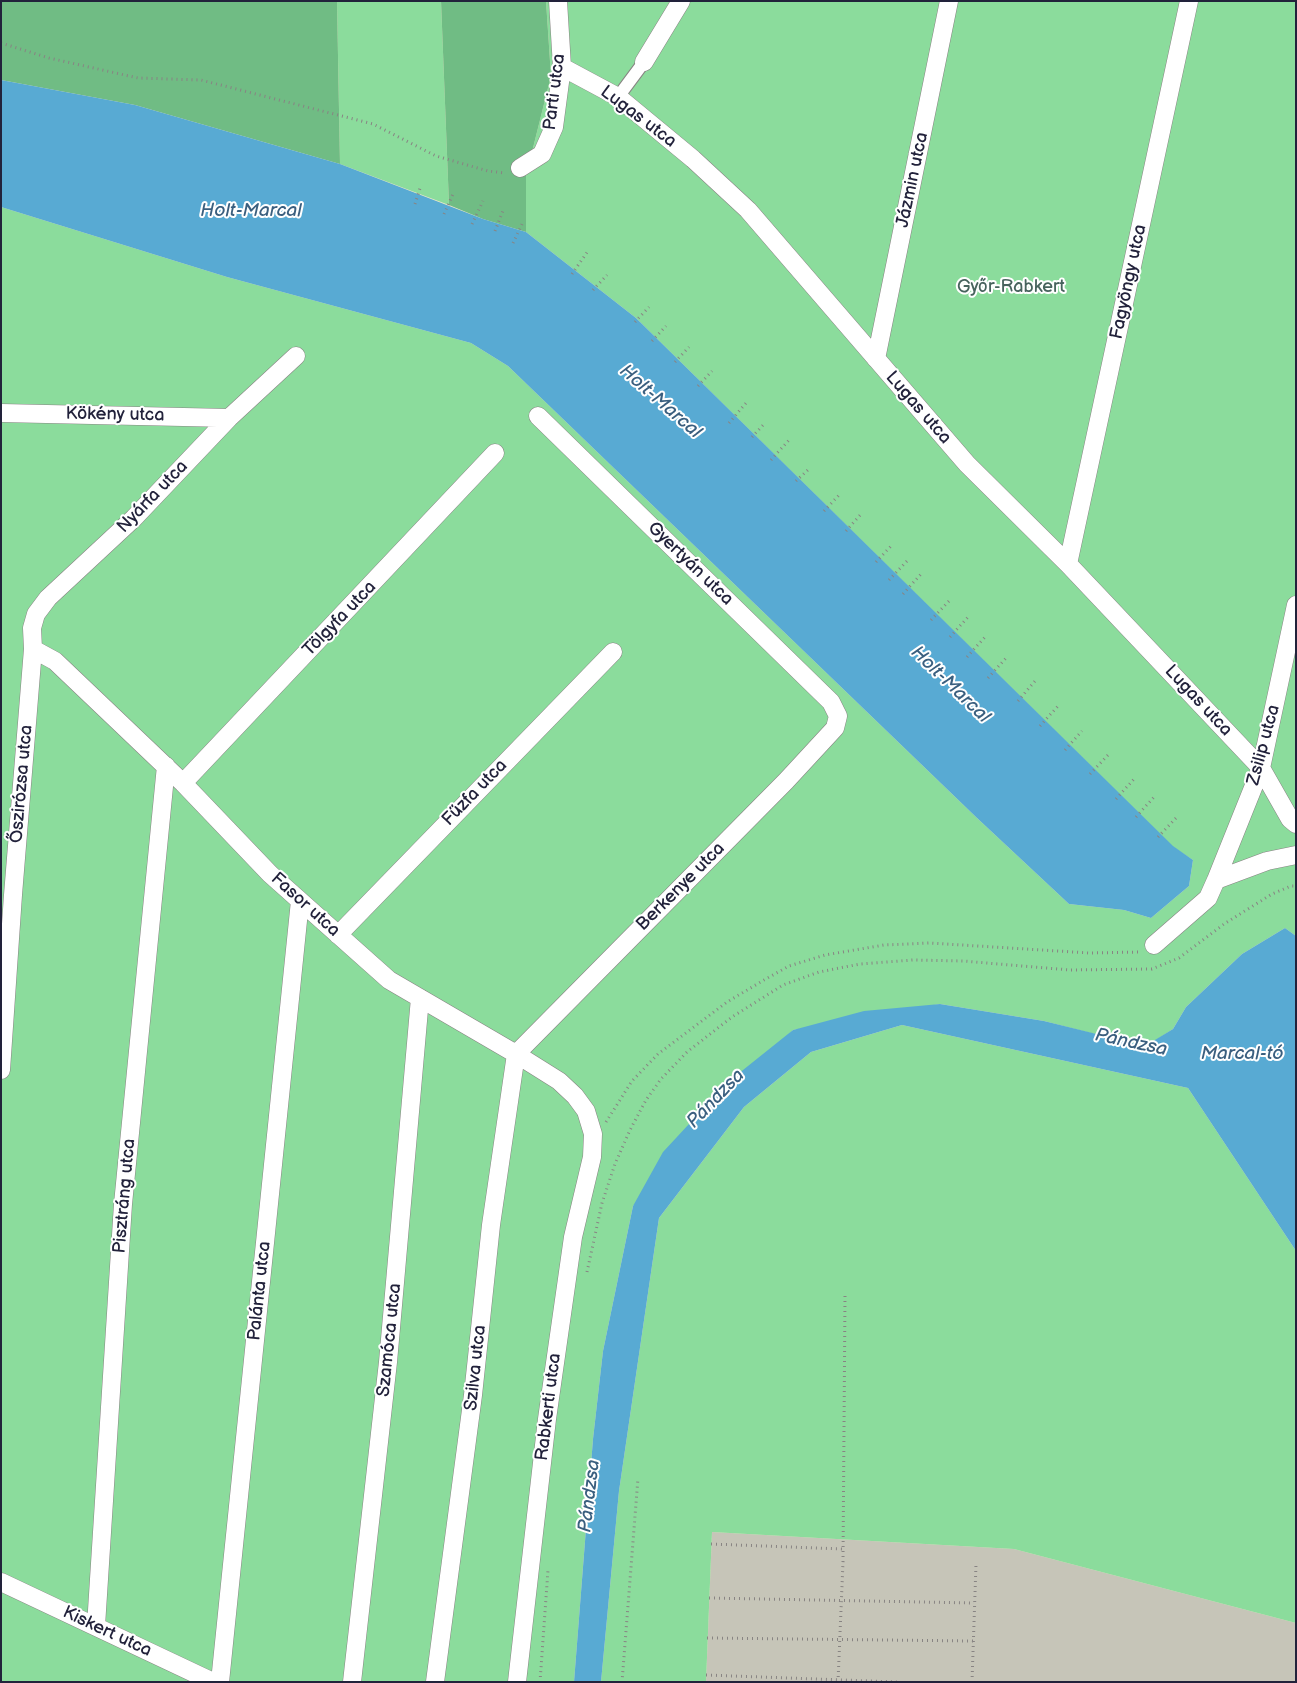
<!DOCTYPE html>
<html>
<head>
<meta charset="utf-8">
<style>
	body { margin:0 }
	#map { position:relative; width:1297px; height:1683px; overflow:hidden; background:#ede7cb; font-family:"Balsamiq Sans",sans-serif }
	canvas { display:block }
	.frame { position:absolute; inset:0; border:2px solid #22223b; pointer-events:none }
</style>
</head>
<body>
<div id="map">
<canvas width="1297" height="1683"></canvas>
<div class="frame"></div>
</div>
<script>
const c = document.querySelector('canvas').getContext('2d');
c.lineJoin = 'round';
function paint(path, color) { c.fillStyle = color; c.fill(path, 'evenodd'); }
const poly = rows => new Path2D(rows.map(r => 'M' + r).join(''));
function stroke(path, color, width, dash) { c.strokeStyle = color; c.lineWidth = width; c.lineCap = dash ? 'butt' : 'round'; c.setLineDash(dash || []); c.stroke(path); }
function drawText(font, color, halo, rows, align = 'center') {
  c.font = font + ' "Balsamiq Sans",sans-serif'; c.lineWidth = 4; c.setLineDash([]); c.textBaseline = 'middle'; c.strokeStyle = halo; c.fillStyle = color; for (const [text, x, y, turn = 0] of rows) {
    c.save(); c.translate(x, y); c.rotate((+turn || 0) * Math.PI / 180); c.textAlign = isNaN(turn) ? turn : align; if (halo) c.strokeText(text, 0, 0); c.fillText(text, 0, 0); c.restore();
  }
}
const industrial = poly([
	[712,1532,1014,1549,1296,1623,1296,1682,706,1682]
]);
const green = poly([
	[337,1,441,1,449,205,340,164],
	[546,1,1296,1,1296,936,1285,928,1242,954,1186,1007,1173,1029,1145,1047,1044,1021,940,1004,793,1030,633,1206,603,1351,593,1439,574,1682,1,1682,1,207,227,277,471,343,508,366,977,818,1069,904,1124,910,1151,918,1189,886,1193,860,1173,847,636,318,526,232,526,176,551,76],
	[902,1025,1188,1088,1296,1251,1296,1623,1014,1549,712,1532,706,1682,601,1682,619,1491,659,1218,744,1107,811,1052]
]);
const forest = poly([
	[1,1,337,1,340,164,135,105,1,80],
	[441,1,546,1,551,76,526,176,526,232,483,219,449,205]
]);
const water = poly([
	[1,80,135,105,340,164,483,219,526,232,636,318,1173,846,1193,860,1189,886,1151,918,1124,910,1069,904,977,818,508,366,471,343,227,277,1,207],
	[1285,928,1296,936,1296,1251,1188,1088,902,1025,811,1052,744,1107,659,1218,619,1491,601,1682,574,1682,593,1439,603,1351,633,1206,663,1152,728,1082,793,1030,864,1011,940,1004,1044,1021,1145,1046,1173,1029,1186,1007,1242,954]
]);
const path = poly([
	[1,43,49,58,138,78,201,80,373,124,436,156,488,171,505,173],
	[415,204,421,185],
	[444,214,453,194],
	[472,224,483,201],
	[495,231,504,208],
	[513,243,523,222],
	[572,274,588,251],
	[593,290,607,275],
	[635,322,649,307],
	[652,341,666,326],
	[675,362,689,347],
	[698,386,712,371],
	[729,423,746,403],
	[752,437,765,423],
	[771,460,789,440],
	[796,481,810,468],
	[824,511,841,493],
	[846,531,862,513],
	[876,562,892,545],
	[889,580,907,561],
	[903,594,921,574],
	[931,620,949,601],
	[950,637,968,617],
	[967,657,985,637],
	[988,678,1006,658],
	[1018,701,1035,681],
	[1040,726,1058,706],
	[1065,750,1082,731],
	[1090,774,1108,755],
	[1116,799,1134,779],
	[1136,817,1154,797],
	[1158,837,1176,818],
	[606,1122,632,1081,658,1054,727,1002,764,980,789,966,825,955,884,945,930,943,1089,953,1140,952],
	[587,1272,602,1203,615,1164,630,1130,646,1100,661,1079,687,1052,732,1017,783,985,819,972,860,964,913,960,963,961,1070,970,1152,969,1179,958,1224,924,1272,894,1291,886,1296,886],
	[711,1544,843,1549],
	[709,1598,974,1603],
	[707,1638,973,1641],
	[706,1675,898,1682],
	[540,1682,548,1570],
	[622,1682,638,1478],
	[838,1682,843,1562,845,1296],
	[972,1682,976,1564]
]);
const pedestrian = poly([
	[618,97,644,62]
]);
const minor = poly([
	[644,62,681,1],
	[562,67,618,97,693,159,748,210,967,464,1068,564,1261,768,1290,819,1296,824],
	[520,168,542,154,554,127,562,67,558,1],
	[876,359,949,1],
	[1,413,229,418],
	[1068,564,1189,1],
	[33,649,55,661,183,783,270,874,389,980,516,1054,559,1081,575,1096,586,1111,593,1134,592,1157,573,1237,547,1419,517,1682],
	[183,783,495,453],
	[1216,880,1261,768,1296,605],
	[338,935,613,652],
	[1154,945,1208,898,1216,880,1267,861,1296,855],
	[1,1070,13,895,33,649,32,628,36,614,48,598,134,518,229,418,296,356],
	[1,1582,213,1682],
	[96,1626,123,1204,166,766],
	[220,1682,300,901],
	[352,1682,388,1362,420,998],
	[435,1682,473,1395,491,1225,516,1054,786,781,835,728,838,716,831,702,538,416]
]);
const streetNames = [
	["Parti utca",555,92,-83],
	["Lugas utca",638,117,37],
	["Jázmin utca",913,180,-78],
	["Fagyöngy utca",1129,282,-78],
	["Lugas utca",918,408,49],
	["Kökény utca",115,415,1],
	["Nyárfa utca",153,497,-46],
	["Gyertyán utca",690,564,44],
	["Tölgyfa utca",340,619,-46],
	["Lugas utca",1198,701,47],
	["Zsilip utca",1264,745,-75],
	["Őszirózsa utca",22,784,-85],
	["Fűzfa utca",475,793,-46],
	["Berkenye utca",681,887,-45],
	["Fasor utca",305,905,42],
	["Pisztráng utca",125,1196,-85],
	["Palánta utca",260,1291,-84],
	["Szamóca utca",390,1340,-84],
	["Szilva utca",476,1368,-84],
	["Rabkerti utca",549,1407,-83],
	["Kiskert utca",107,1632,25]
];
const parkNames = [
	["Győr-Rabkert",1011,287]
];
const waterNames = [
	["Holt-Marcal",251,211],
	["Holt-Marcal",660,402,41],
	["Holt-Marcal",950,685,44],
	["Pándzsa",1131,1043,12],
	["Marcal-tó",1242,1054],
	["Pándzsa",716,1099,-46],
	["Pándzsa",590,1496,-83]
];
paint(industrial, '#c6c5b8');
paint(green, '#8bdc9c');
paint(forest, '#70bc84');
paint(water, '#58aad3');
stroke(pedestrian, '#888483', 14);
stroke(minor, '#888483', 19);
stroke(path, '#888483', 3, [1, 4]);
stroke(pedestrian, '#fff', 12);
stroke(minor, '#fff', 18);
drawText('18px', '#22223b', '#fff', streetNames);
drawText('18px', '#47635d', '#fff', parkNames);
drawText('italic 19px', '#3a5f7f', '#fff', waterNames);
</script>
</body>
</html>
